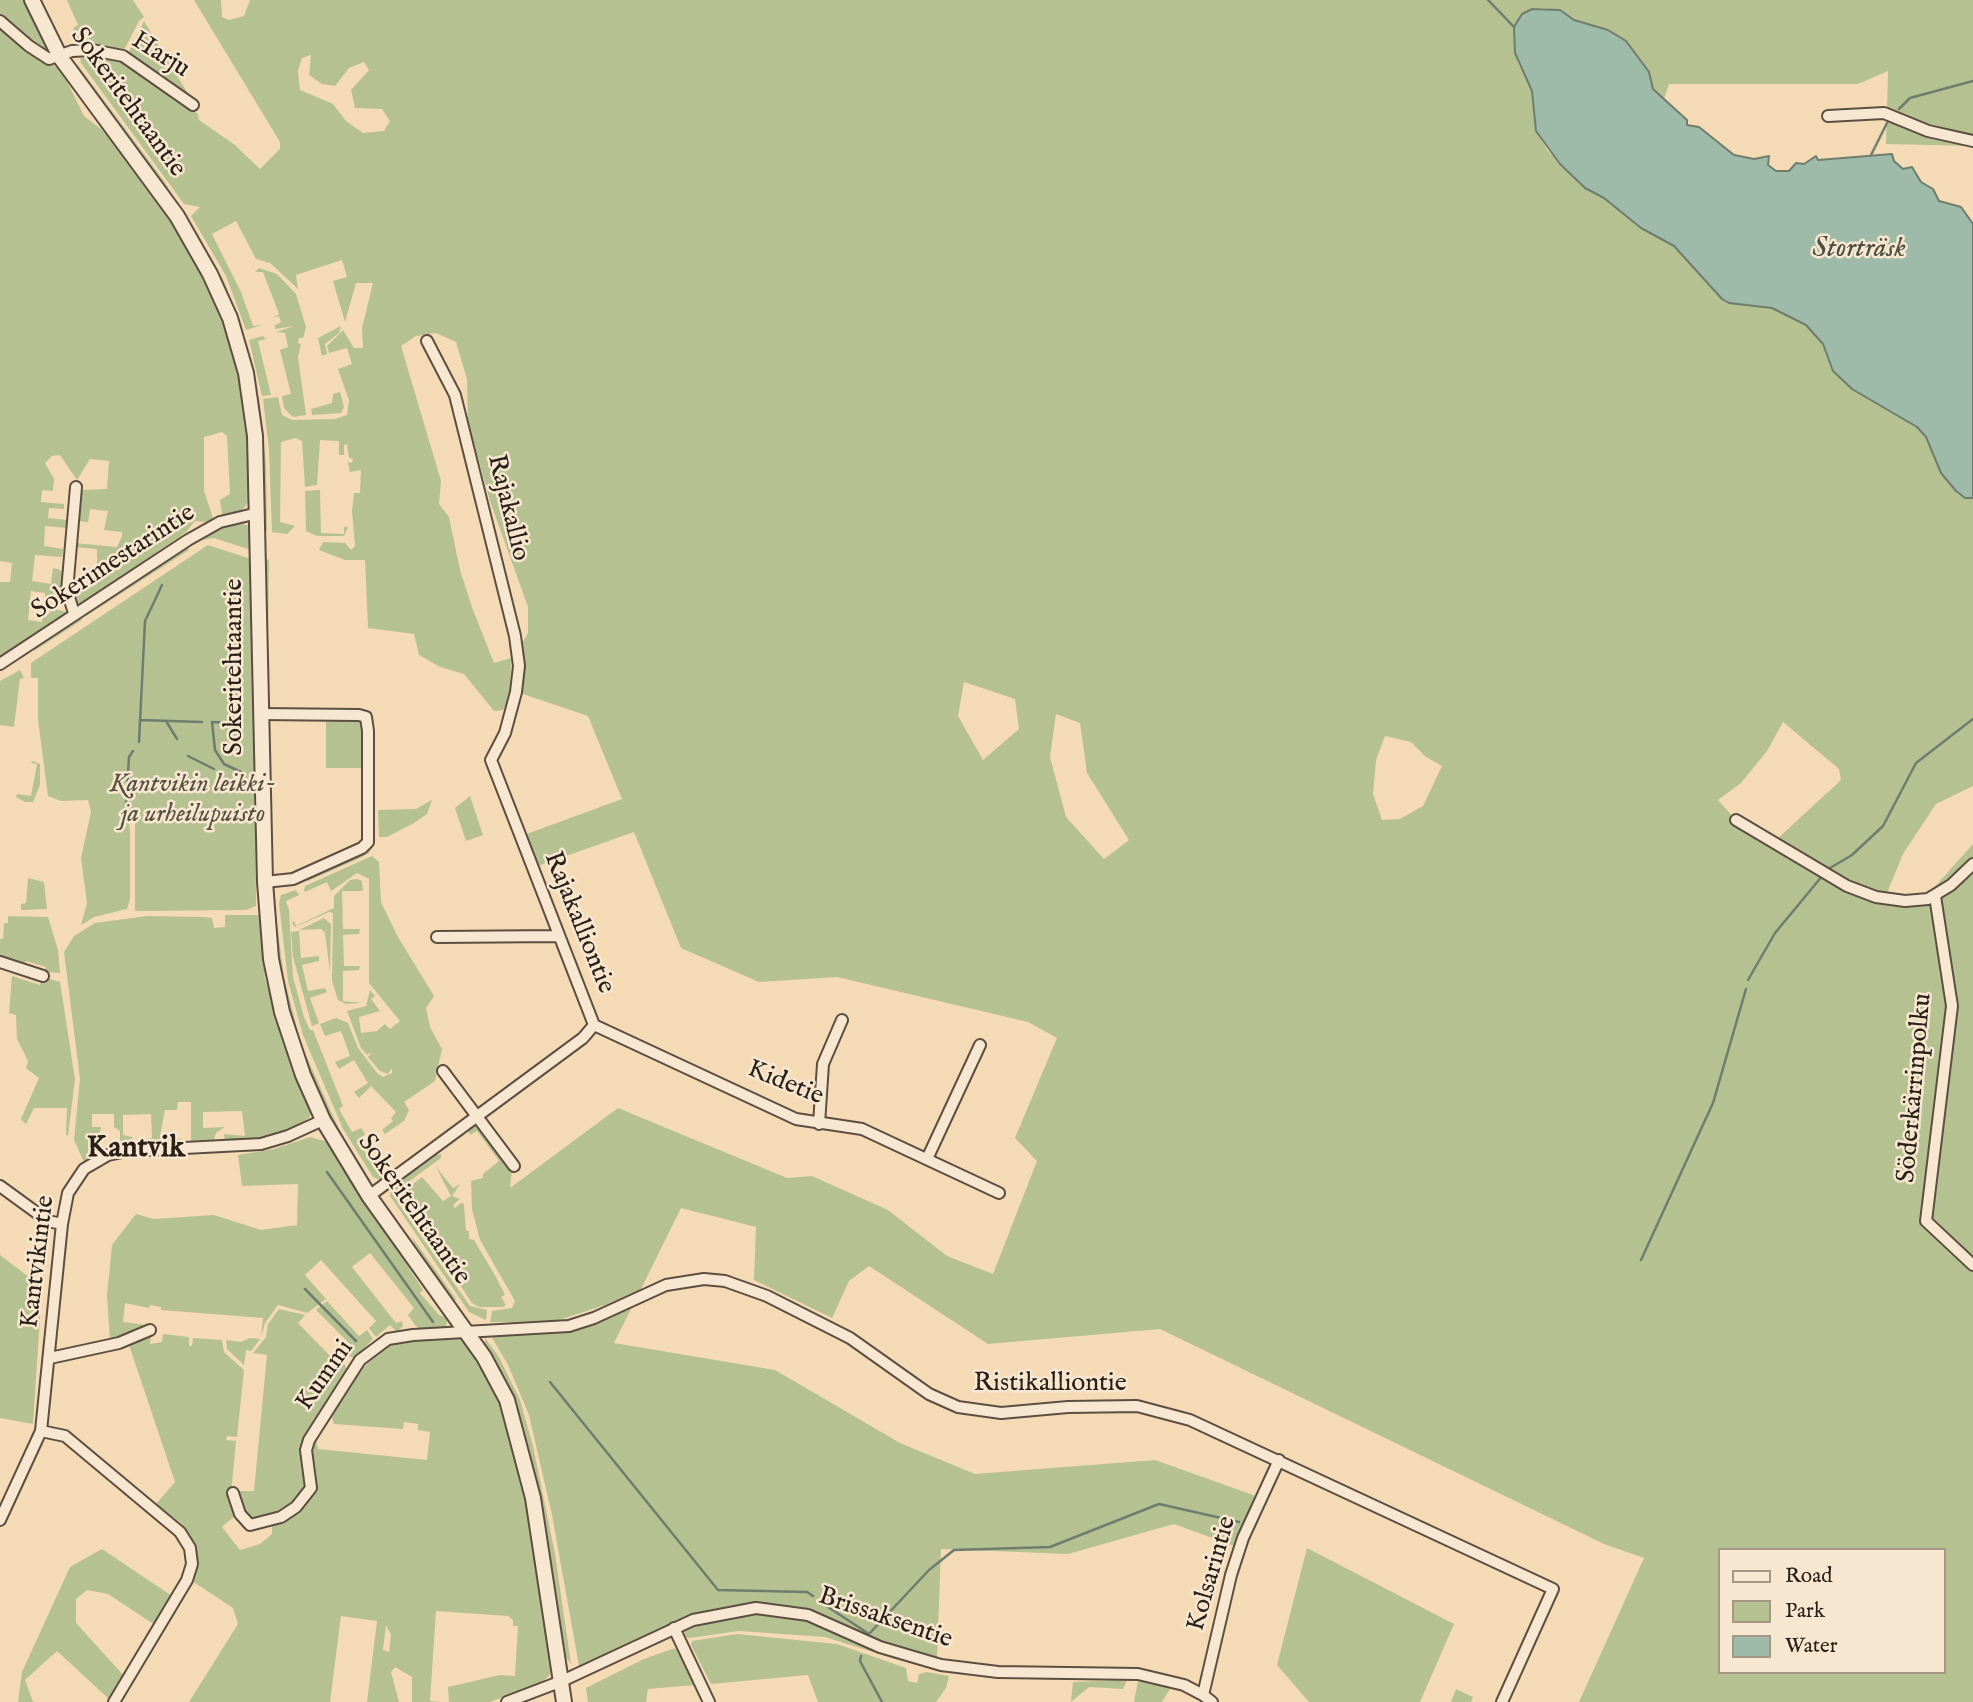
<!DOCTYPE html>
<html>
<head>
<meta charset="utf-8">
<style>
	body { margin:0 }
	#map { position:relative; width:1973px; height:1702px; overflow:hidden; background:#f5dab6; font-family:"IM FELL English",serif }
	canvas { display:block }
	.legend { position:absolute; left:1718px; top:1548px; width:228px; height:126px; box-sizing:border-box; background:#f8e7d0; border:2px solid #a59786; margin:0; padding:9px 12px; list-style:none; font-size:21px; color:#292018 }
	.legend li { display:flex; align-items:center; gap:14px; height:35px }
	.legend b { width:35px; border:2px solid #a59786 }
</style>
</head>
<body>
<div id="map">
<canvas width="1973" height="1702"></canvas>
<ul class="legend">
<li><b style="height:9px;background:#f8e7d0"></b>Road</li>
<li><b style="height:19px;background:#b6c192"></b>Park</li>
<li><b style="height:19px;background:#9dbba8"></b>Water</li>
</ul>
</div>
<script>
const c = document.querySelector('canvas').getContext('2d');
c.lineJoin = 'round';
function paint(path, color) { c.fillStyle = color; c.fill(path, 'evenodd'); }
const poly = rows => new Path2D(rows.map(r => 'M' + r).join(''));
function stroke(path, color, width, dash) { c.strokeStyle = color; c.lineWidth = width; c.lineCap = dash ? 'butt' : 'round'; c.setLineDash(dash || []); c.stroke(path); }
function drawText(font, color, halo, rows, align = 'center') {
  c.font = font + ' "IM FELL English",serif'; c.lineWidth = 5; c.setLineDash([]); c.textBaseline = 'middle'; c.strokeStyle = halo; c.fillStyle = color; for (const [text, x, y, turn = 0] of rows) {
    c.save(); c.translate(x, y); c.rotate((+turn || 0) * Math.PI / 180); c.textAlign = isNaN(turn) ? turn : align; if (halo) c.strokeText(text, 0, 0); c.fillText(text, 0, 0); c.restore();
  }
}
const green = poly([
	[0,0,25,0,51,53,41,50,0,17],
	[67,0,133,0,144,17,139,21,123,52,79,44,73,28,78,25],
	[194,0,221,0,222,17,229,20,244,16,250,0,1973,0,1973,146,1886,144,1888,71,1858,84,1669,84,1664,99,1653,89,1649,72,1608,30,1574,20,1560,10,1541,8,1532,9,1514,27,1517,61,1532,91,1536,131,1548,151,1585,188,1604,198,1641,228,1674,247,1696,268,1706,283,1729,303,1772,308,1809,321,1823,344,1833,371,1852,389,1917,427,1927,437,1941,473,1968,498,1973,498,1973,786,1936,804,1903,854,1885,898,1928,899,1931,891,1973,844,1973,1702,1579,1702,1644,1558,1604,1544,1160,1329,988,1344,869,1266,849,1281,832,1318,754,1280,756,1227,681,1208,641,1289,605,1305,553,1322,490,1322,492,1311,512,1308,515,1301,480,1240,472,1209,471,1181,483,1178,483,1174,499,1161,477,1131,470,1135,468,1131,477,1125,512,1169,510,1188,618,1108,787,1178,812,1176,888,1210,947,1256,993,1274,1037,1161,1015,1138,1057,1038,1028,1022,837,977,759,982,681,948,634,832,535,867,524,835,622,799,588,716,520,693,520,647,528,633,528,607,490,501,468,421,467,379,456,342,436,333,416,336,401,346,441,481,439,504,449,517,460,570,473,610,494,663,511,658,510,697,503,710,494,711,464,674,440,667,419,655,414,634,368,628,365,560,345,560,319,550,323,542,345,543,351,550,355,546,352,511,354,493,360,493,361,470,350,472,348,462,352,463,353,459,349,458,347,444,344,445,344,455,339,455,339,441,320,440,317,485,305,487,302,441,296,438,281,442,280,522,295,526,287,534,272,532,269,449,263,399,278,397,282,415,292,420,335,419,347,415,349,400,338,369,352,364,347,348,329,353,327,346,343,330,354,348,363,348,362,328,373,283,356,283,345,322,333,281,347,277,342,260,296,275,298,289,270,263,256,259,236,221,212,234,241,292,253,326,262,325,246,330,226,276,191,216,200,207,184,204,81,63,80,59,94,54,129,63,198,114,199,120,235,145,260,169,280,149,280,142],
	[311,55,309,75,322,84,335,86,349,68,364,62,369,70,351,90,355,108,382,109,390,121,384,131,363,133,346,121,333,104,300,90,298,71,302,58],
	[964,682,1015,699,1019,729,983,760,958,716],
	[1056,714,1080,723,1087,773,1129,840,1104,859,1066,817,1050,757],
	[1783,722,1839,769,1841,780,1775,841,1736,820,1718,800,1741,783,1767,751],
	[1385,736,1411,742,1426,757,1442,766,1423,806,1400,819,1382,820,1373,794,1376,760],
	[1719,1550,1943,1550,1943,1672,1719,1672],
	[144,21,187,92,188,97,128,54],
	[0,26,35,55,61,69,84,116,109,135,130,158,190,247,225,318,243,376,252,435,251,495,245,507,238,513,222,514,220,500,230,494,227,436,222,432,204,437,204,491,213,518,207,522,195,521,186,532,82,604,77,603,73,595,97,584,97,549,74,547,74,543,117,547,122,536,122,532,104,530,108,511,90,509,88,522,76,521,81,490,107,489,109,461,90,459,77,480,60,455,52,456,45,463,54,479,53,491,42,490,41,502,64,504,64,509,49,508,48,518,67,520,66,528,45,526,44,546,63,549,62,557,35,555,32,581,51,584,53,568,58,569,63,572,64,600,51,601,45,598,45,593,31,591,28,620,42,622,43,614,49,614,50,608,67,612,0,657,0,582,10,582,12,563,0,561],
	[77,64,164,181,179,205,75,68],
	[188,219,223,279,243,332,187,220],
	[259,268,277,274,296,294,306,327,303,338,299,338,298,343,301,344,298,357,306,415,293,417,284,408,282,396,291,394,280,350,288,347,285,333,276,332,294,326,275,329,275,325,281,322,279,316,273,318,279,314,263,272,255,272],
	[341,326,339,333,325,344,327,354,322,356,318,338],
	[263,336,266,339,258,341,271,395,262,396,249,340],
	[340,392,344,407,341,413,312,415,311,409,332,403,333,394],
	[259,397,266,464,267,531,264,527,263,464,256,399],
	[320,490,321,533,344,534,344,527,348,527,344,536,317,536,306,531,305,491],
	[243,524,250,526,254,551,214,538,196,541,218,527],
	[208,545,254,560,256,906,246,910,135,911,135,823,132,817,120,811,118,815,129,823,130,830,130,899,127,909,94,917,81,925,87,903,81,858,91,812,88,800,61,801,48,796,38,720,38,678,31,678,31,663],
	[186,547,189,550,86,616,85,613],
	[265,559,269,560,268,639,265,637],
	[80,616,82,620,34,651,34,646],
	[20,670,24,678,20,679,14,727,0,725,0,681],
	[326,719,360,721,364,728,365,768,326,768],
	[33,761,40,764,40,785,33,802,25,802,16,797,17,794,31,796,37,764,31,763],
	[470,796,483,835,466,841,455,808],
	[432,800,427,814,414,823,387,837,379,837,378,810,416,809],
	[374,844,369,853,360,858,308,881,304,879],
	[372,856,379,862,381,902,398,937,434,996,426,1008,430,1027,442,1049,435,1081,404,1102,409,1110,404,1121,385,1134,382,1130,393,1121,391,1118,396,1112,371,1086,359,1098,354,1092,368,1083,354,1060,339,1069,335,1062,350,1056,341,1031,325,1036,320,1024,336,1018,348,1023,358,1048,378,1074,383,1077,392,1073,392,1068,388,1074,380,1071,368,1057,372,1052,367,1055,361,1048,347,1011,366,1006,370,990,375,996,371,999,380,1011,359,1017,361,1033,377,1031,385,1024,390,1029,400,1021,369,983,369,879,357,873,331,891,327,882,305,892,304,890,305,886],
	[28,878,44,882,47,909,21,910,21,904,26,903],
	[357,879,362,881,363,891,342,891,343,929,360,929,359,934,343,935,344,966,360,966,359,970,343,971,343,1001,361,1003,346,1004,338,1000,332,981,333,913,329,912,295,927,292,923,294,921,296,926,334,908,334,896,350,880],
	[296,890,299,895,286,901,289,910,293,977,304,1017,310,1030,313,1030,343,1106,339,1109,352,1132,361,1128,365,1134,358,1142,379,1173,392,1166,392,1171,382,1181,373,1177,343,1129,303,1035,288,981,279,903,281,895],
	[225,915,262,915,265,979,311,1109,310,1117,287,1132,269,1138,225,1142,224,1134,245,1136,242,1111,203,1112,203,1128,225,1127,216,1133,213,1143,191,1144,191,1102,178,1102,177,1110,165,1110,160,1136,183,1139,182,1144,140,1146,140,1139,152,1138,151,1114,123,1115,123,1135,132,1137,134,1145,115,1149,110,1142,120,1141,120,1131,114,1127,114,1114,92,1114,92,1127,101,1127,98,1148,103,1148,103,1151,85,1164,74,1140,80,1079,64,952,74,936,95,923,147,916,204,917,212,918,214,928,225,927],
	[273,915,276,917,284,977,301,1044,338,1127,336,1130,304,1063,293,1029,277,962],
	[8,916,48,917,58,950,60,973,44,972,46,967,26,961,25,964,0,958,0,939,3,939,4,923,8,923],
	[324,918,331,924,330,972,325,933,321,929,299,930],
	[299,931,301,958,319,956,319,961,302,965,308,991,325,988,327,992,310,998,319,1023,312,1026,293,957,291,932],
	[12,976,40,985,43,977,60,982,75,1079,68,1136,66,1134,67,1108,34,1108,26,1124,21,1119,39,1078,26,1068,28,1061,17,1039,16,1015,9,1013],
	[310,1137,328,1142,423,1290,420,1293,439,1315,448,1318,446,1326,432,1330,422,1330,415,1325,408,1315,414,1308,370,1253,352,1267,396,1323,402,1321,403,1326,397,1332,390,1325,376,1337,369,1328,376,1321,321,1260,305,1275,326,1299,307,1313,278,1305,265,1323,261,1337,263,1318,161,1310,161,1307,150,1305,149,1308,125,1303,123,1322,147,1325,140,1331,110,1341,107,1295,112,1245,136,1214,154,1219,214,1215,261,1230,297,1225,298,1184,242,1186,238,1155,274,1149],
	[435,1155,441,1154,441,1158,400,1188,398,1203,470,1306,487,1310,486,1320,469,1312,390,1196,392,1187],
	[436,1167,453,1188,460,1184,452,1196,460,1199,453,1205,455,1208,462,1202,464,1205,466,1231,469,1231,469,1239,474,1240,496,1277,505,1295,501,1297,506,1305,503,1307,479,1307,472,1303,404,1201,403,1192,422,1177,443,1201,451,1196],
	[412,1237,456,1299,454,1302,417,1253],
	[0,1255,42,1287,33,1424,0,1418],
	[327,1301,359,1336,367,1330,373,1339,355,1358,348,1356,344,1350,350,1344,316,1310],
	[634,1303,614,1343,775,1370,900,1443,975,1474,1155,1460,1256,1496,1234,1546,1174,1524,1068,1554,941,1549,937,1657,879,1642,805,1610,760,1604,703,1612,677,1621,579,1666,552,1515,529,1415,508,1365,491,1336,491,1334,530,1333],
	[279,1309,305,1315,298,1323,334,1360,339,1355,348,1371,306,1438,310,1486,286,1510,253,1523,236,1501,238,1491,254,1491,267,1355,253,1353,266,1337,268,1324],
	[163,1334,189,1337,189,1346,192,1346,193,1338,222,1340,224,1352,244,1370,237,1437,227,1436,226,1440,236,1441,231,1494,237,1514,222,1527,240,1550,260,1544,272,1534,272,1523,300,1510,313,1495,316,1486,310,1461,312,1443,316,1439,318,1449,427,1460,430,1432,418,1430,418,1424,404,1422,403,1429,334,1424,331,1414,356,1375,383,1348,397,1342,418,1339,452,1337,466,1341,490,1376,509,1421,523,1476,555,1664,549,1676,541,1683,490,1702,449,1702,448,1687,500,1675,515,1676,518,1626,513,1626,513,1620,508,1616,436,1611,430,1701,442,1702,412,1702,412,1677,395,1667,391,1672,399,1702,367,1702,377,1621,341,1616,330,1702,189,1702,238,1624,233,1608,192,1581,197,1558,194,1548,181,1523,156,1504,175,1482,129,1345,151,1337,150,1344,162,1342],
	[386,1625,391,1635,389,1652,383,1650],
	[250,1338,260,1339,251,1351,246,1350,244,1365,227,1349,226,1340,241,1342],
	[485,1338,499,1357,520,1400,533,1446,555,1554,571,1664,566,1657,530,1456,517,1409,485,1346],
	[1307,1548,1454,1624,1420,1702,1309,1702,1277,1665],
	[102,1549,172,1596,155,1625,108,1594,87,1590,76,1599,76,1623,125,1677,110,1700,57,1651,25,1680,33,1702,18,1702,22,1672,70,1567],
	[768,1612,799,1617,825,1627,908,1663,825,1637,739,1631,689,1638,684,1636,686,1627,729,1615],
	[737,1634,837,1644,906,1668,908,1681,917,1683,919,1674,927,1672,949,1676,946,1688,936,1702,818,1702,808,1675,711,1684,691,1645,692,1641],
	[675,1648,688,1665,696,1685,648,1689,646,1702,588,1702,586,1688,644,1659],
	[1127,1680,1123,1689,1089,1687,1071,1702,1073,1682],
	[1138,1681,1159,1685,1170,1689,1162,1702,1134,1702],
	[1456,1689,1473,1697,1471,1702,1451,1702]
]);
const water = poly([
	[1532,9,1560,10,1574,20,1608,30,1626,41,1649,72,1653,89,1687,120,1687,125,1699,127,1734,155,1754,159,1769,156,1768,165,1776,171,1789,171,1796,163,1804,164,1816,156,1818,160,1892,154,1894,161,1903,169,1912,167,1921,182,1933,189,1939,201,1961,207,1973,224,1973,498,1965,498,1956,491,1941,473,1926,437,1917,427,1852,389,1833,371,1823,344,1806,325,1772,308,1729,303,1722,299,1674,246,1641,228,1604,198,1585,188,1560,164,1536,131,1532,91,1515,53,1514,27,1522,14,1532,9]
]);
const stream = poly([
	[1488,0,1514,27],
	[1899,109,1910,98,1973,81],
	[1871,155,1887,123],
	[140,720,202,722],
	[166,721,177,739],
	[235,723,212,722,215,750,224,764,243,773],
	[139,742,145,621,162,585],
	[188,756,214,769],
	[126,806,129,757,133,751],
	[1830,868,1852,855,1883,826,1916,763,1973,719],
	[1748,980,1775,933,1823,875],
	[327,1172,433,1322],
	[1641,1260,1713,1103,1746,989],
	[305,1289,356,1341],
	[550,1382,718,1590,807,1592,813,1596],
	[825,1605,869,1634,929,1570,954,1550,1050,1547,1159,1504,1239,1522],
	[861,1656,860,1661,882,1702]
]);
const minor = poly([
	[0,21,29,46,49,59,72,51,92,50,123,56,193,105],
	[1828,116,1884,113,1928,131,1973,141],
	[74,613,67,591,76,487],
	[0,664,188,540,220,522,258,513],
	[260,714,359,715,366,717,368,731,368,842,362,848,293,879,265,882],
	[1736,820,1847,886,1876,897,1905,901,1928,899,1951,885,1973,864],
	[1935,896,1952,1006,1926,1221,1973,1265],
	[437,937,558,936],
	[0,962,43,976],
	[594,1025,796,1119,862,1129,999,1193],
	[443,1071,514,1166],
	[819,1124,823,1064,842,1020],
	[927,1159,980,1045],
	[0,1186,48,1221,62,1224],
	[369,1196,583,1038,594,1025,491,760,505,733,516,692,519,666,515,636,455,395,427,341],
	[50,1358,119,1343,150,1330],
	[41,1431,65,1436,180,1532,190,1548,192,1564,187,1580,114,1702],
	[233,1493,240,1514,250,1525,281,1517,296,1507,311,1488,306,1450,309,1440,360,1360,388,1339,413,1335,569,1326,594,1318,666,1285,704,1279,725,1281,767,1296,850,1338,929,1394,958,1407,1001,1413,1068,1407,1137,1406,1190,1420,1553,1589,1502,1702],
	[0,1520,41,1431,62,1224,68,1193,84,1169,108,1155,127,1151,261,1144,288,1136,323,1120],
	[674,1628,709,1702],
	[507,1702,562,1681,693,1620,756,1608,808,1615,880,1647,941,1665,998,1672,1138,1674,1184,1685,1203,1695],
	[1212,1702,1203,1695,1231,1575,1243,1538,1279,1460]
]);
const tertiary = poly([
	[32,0,60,57,177,216,210,274,230,318,246,373,255,436,265,882,271,959,282,1012,303,1075,323,1120,369,1196,484,1357,507,1400,533,1498,564,1702]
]);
const streetNames = [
	["Harju",160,56,32],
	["Sokeritehtaantie",127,103,54],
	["Rajakallio",507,508,76],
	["Sokerimestarintie",114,563,-33],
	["Sokeritehtaantie",236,667,-90],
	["Rajakalliontie",578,923,68],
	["Kidetie",785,1084,22],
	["Söderkärrinpolku",1916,1088,-85],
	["Sokeritehtaantie",413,1210,55],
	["Kantvikintie",39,1262,-83],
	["Kummi",326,1376,-55],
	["Ristikalliontie",1050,1385],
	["Kolsarintie",1213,1574,-74],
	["Brissaksentie",885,1619,19]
];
const parkNames = [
	["Kantvikin leikki-",193,786],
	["ja urheilupuisto",193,816]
];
const waterNames = [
	["Storträsk",1859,250]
];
const quarterNames = [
	["Kantvik",136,1150]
];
paint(green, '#b6c192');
paint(water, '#9dbba8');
stroke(water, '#6f7d6e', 2);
stroke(stream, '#6f7d6e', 2.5);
stroke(minor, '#5c4e40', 14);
stroke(tertiary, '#5c4e40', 18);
stroke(minor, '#f8e7d0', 10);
stroke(tertiary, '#f8e7d0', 14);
drawText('26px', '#292018', '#f8e7d0', streetNames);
drawText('italic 26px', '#53503d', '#f8e7d0', parkNames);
drawText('italic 28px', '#4c4e43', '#f8e7d0', waterNames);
drawText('bold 30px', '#292018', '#f8e7d0', quarterNames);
</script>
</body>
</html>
